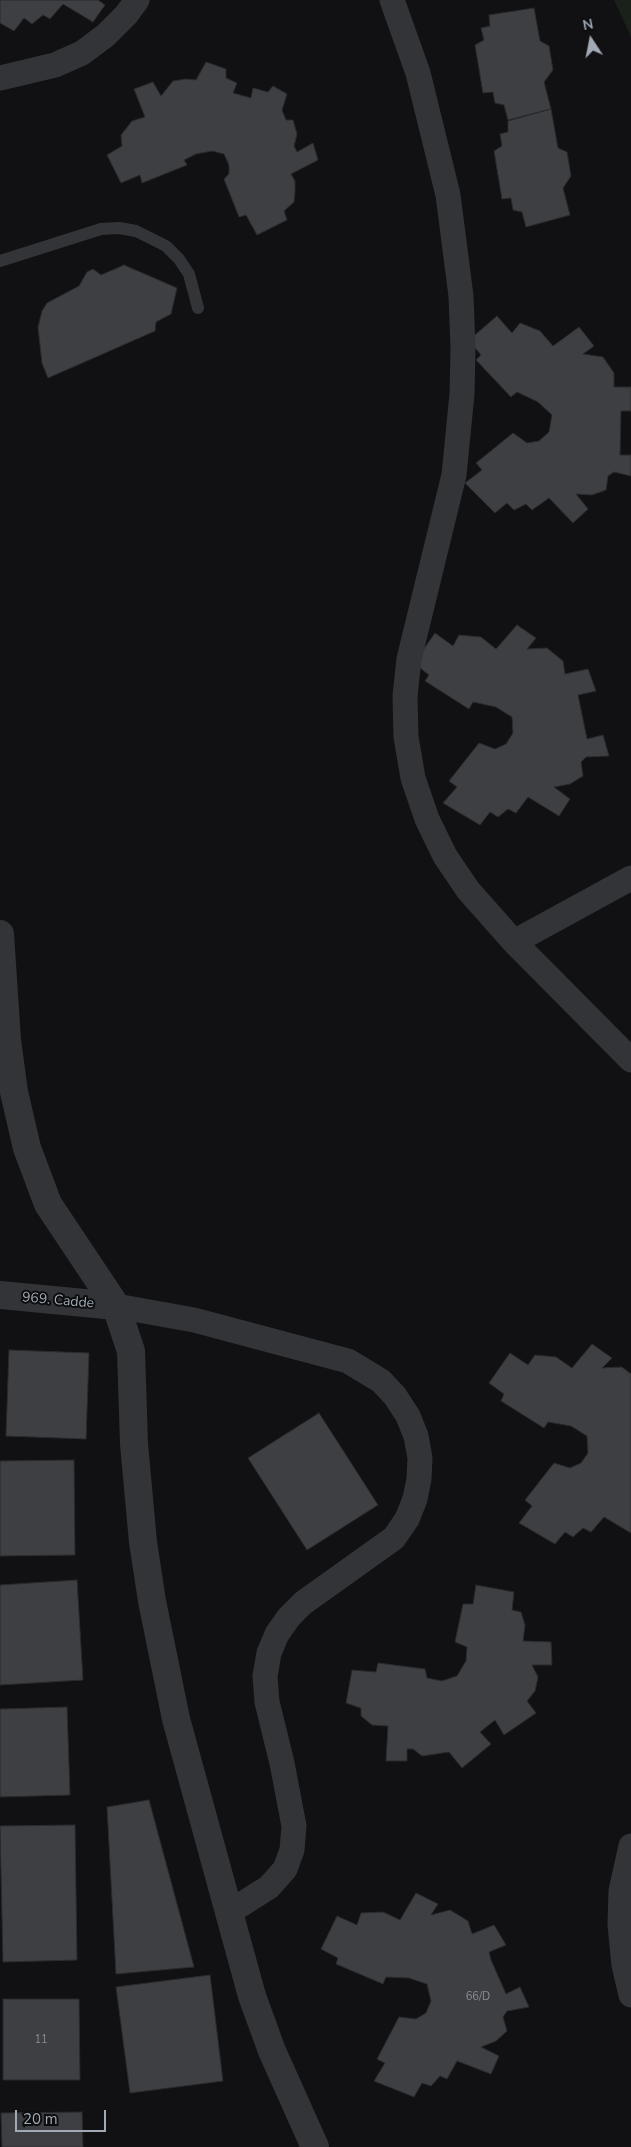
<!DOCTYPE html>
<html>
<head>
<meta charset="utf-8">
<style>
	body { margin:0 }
	#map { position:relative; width:631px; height:2147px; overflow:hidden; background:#111113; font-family:"Nunito Sans",sans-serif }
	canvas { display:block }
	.north { position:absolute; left:566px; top:15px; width:50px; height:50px; -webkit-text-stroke:4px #0c0d0e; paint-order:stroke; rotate:349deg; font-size:14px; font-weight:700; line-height:20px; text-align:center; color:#a1a9b5 }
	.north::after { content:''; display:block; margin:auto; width:18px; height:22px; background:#a1a9b5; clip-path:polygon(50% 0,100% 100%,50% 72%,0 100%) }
	.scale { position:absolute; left:15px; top:2110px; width:91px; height:22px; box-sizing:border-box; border:2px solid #a1a9b5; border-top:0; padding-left:6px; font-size:15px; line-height:18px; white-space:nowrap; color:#a1a9b5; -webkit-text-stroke:4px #0c0d0e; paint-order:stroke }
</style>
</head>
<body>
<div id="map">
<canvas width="631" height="2147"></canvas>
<div class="north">N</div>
<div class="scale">20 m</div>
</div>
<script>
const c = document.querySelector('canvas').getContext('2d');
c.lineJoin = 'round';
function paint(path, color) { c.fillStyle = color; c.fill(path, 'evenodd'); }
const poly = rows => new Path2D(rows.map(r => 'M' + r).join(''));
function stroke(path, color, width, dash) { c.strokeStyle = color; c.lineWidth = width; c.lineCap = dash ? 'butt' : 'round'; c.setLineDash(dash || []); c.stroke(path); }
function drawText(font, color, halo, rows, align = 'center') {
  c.font = font + ' "Nunito Sans",sans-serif'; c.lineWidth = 4; c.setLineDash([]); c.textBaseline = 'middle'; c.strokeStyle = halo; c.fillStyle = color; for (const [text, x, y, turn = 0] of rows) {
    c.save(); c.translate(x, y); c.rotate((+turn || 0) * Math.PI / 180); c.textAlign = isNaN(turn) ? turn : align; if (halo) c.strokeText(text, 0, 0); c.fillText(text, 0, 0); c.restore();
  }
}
const green = poly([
	[614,0,631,0,631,37]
]);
const building = poly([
	[0,0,98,0,105,5,93,22,63,4,50,19,43,15,32,24,24,18,14,31,0,23,0,0],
	[534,8,540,41,549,46,553,70,544,82,551,109,508,120,504,105,495,103,493,92,483,93,475,45,484,40,481,28,490,26,489,15,534,8],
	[206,62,226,69,226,78,237,83,233,93,251,98,253,88,268,92,273,86,287,94,282,110,286,120,293,120,297,134,294,146,297,152,313,143,318,160,291,174,295,181,295,192,294,202,284,211,287,220,257,235,246,215,239,217,224,179,229,174,229,165,224,154,212,151,196,154,184,160,187,165,142,183,140,175,121,183,107,155,122,146,121,135,132,121,145,117,134,89,153,82,161,96,173,81,186,79,196,80,206,62],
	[551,109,558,148,567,152,571,176,563,188,570,215,526,227,522,212,513,210,511,198,502,199,494,151,502,146,500,134,508,132,508,121,551,109],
	[124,265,177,288,171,314,156,322,155,331,48,378,42,363,38,327,42,311,47,303,79,286,87,272,93,269,101,275,124,265],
	[497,316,512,333,520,323,540,331,553,346,579,327,594,346,583,354,603,357,614,373,614,387,631,387,631,411,621,411,620,455,631,455,631,476,614,472,608,476,606,490,592,495,576,494,588,509,573,523,549,498,532,510,526,504,514,510,507,503,495,513,465,483,482,470,476,463,513,433,527,443,539,441,549,432,552,415,538,402,517,392,511,397,476,360,481,355,469,340,497,316],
	[517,625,536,638,527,649,547,648,563,661,565,674,588,669,596,691,578,695,587,739,603,735,609,756,586,757,581,762,583,776,570,784,554,787,570,799,559,816,528,797,516,813,508,809,498,817,490,812,480,825,443,803,457,787,449,781,479,743,495,749,506,744,513,733,512,717,496,707,473,702,469,709,425,681,429,675,414,663,435,633,453,646,459,635,481,637,496,649,517,625],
	[592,1344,612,1358,602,1368,622,1367,631,1374,631,1533,604,1517,591,1532,583,1528,573,1537,565,1532,555,1544,519,1523,532,1506,525,1500,554,1463,570,1468,581,1463,588,1453,587,1436,571,1426,548,1422,544,1428,501,1401,504,1394,489,1383,510,1353,528,1365,535,1355,556,1357,572,1368,592,1344],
	[9,1350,89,1353,86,1439,6,1436,9,1350],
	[319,1413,378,1505,307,1550,248,1458,319,1413],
	[74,1460,75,1555,0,1556,0,1461,74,1460],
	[77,1580,83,1680,0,1685,0,1585,77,1580],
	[476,1585,514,1592,512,1610,521,1612,525,1625,523,1641,551,1642,552,1665,532,1665,538,1677,535,1691,527,1701,536,1713,504,1735,495,1720,480,1732,491,1744,462,1768,449,1752,422,1756,413,1749,407,1749,407,1761,386,1761,388,1726,372,1725,361,1716,361,1708,346,1703,352,1670,376,1672,378,1663,425,1669,427,1678,442,1681,457,1676,466,1661,467,1647,455,1642,463,1604,473,1604,476,1585],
	[67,1707,70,1795,0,1797,0,1709,67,1707],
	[149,1800,194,1967,116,1974,107,1807,149,1800],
	[75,1825,77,1960,3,1962,0,1826,75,1825],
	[416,1893,438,1904,431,1915,450,1910,468,1921,472,1934,494,1925,506,1945,489,1952,491,1960,506,1994,520,1987,529,2007,507,2011,503,2017,507,2031,496,2041,481,2047,499,2056,491,2074,457,2061,447,2079,440,2076,431,2086,422,2083,414,2097,374,2081,385,2063,377,2059,399,2017,416,2019,426,2013,431,2001,427,1984,409,1978,386,1977,383,1984,336,1964,338,1958,321,1949,337,1916,357,1925,361,1913,383,1912,400,1920,416,1893],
	[210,1975,223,2081,130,2093,116,1987,210,1975],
	[3,1999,79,1999,80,2080,3,2080,3,1999],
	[82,2112,83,2147,2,2147,1,2113,82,2112]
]);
const service = poly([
	[0,261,101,229,119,228,136,231,166,246,179,259,189,274,198,308]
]);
const minor = poly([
	[392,0,418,73,448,195,461,296,463,348,462,394,454,475,409,659,405,696,406,737,413,778,427,819,445,856,468,890,514,942,631,1060],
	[0,78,55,65,82,53,106,35,126,15,137,0],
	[514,942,631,878],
	[116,1306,194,1320,348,1361,381,1381,395,1396,408,1416,416,1436,420,1458,419,1479,415,1499,407,1519,394,1538,303,1603,289,1617,277,1634,269,1653,265,1676,267,1702,282,1763,294,1826,292,1850,285,1869,269,1887,228,1913],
	[631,1846,621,1891,620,1925,624,1965,631,1995]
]);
const tertiary = poly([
	[0,934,7,1040,14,1092,27,1148,48,1204,116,1306,131,1351,134,1444,143,1542,152,1601,176,1719,252,1996,272,2051,315,2147],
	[0,1295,116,1306]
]);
const numberNames = [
	["66/D",478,1997],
	["11",41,2040]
];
const streetNames = [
	["969. Cadde",58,1301,5]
];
paint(green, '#19211a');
paint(building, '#3d3f43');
stroke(building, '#2b2b2f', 1);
stroke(service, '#323438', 12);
stroke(minor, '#323438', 25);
stroke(tertiary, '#323438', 28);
drawText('11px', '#888e98', null, numberNames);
drawText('14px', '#a1a9b5', '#0c0d0e', streetNames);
</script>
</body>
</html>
